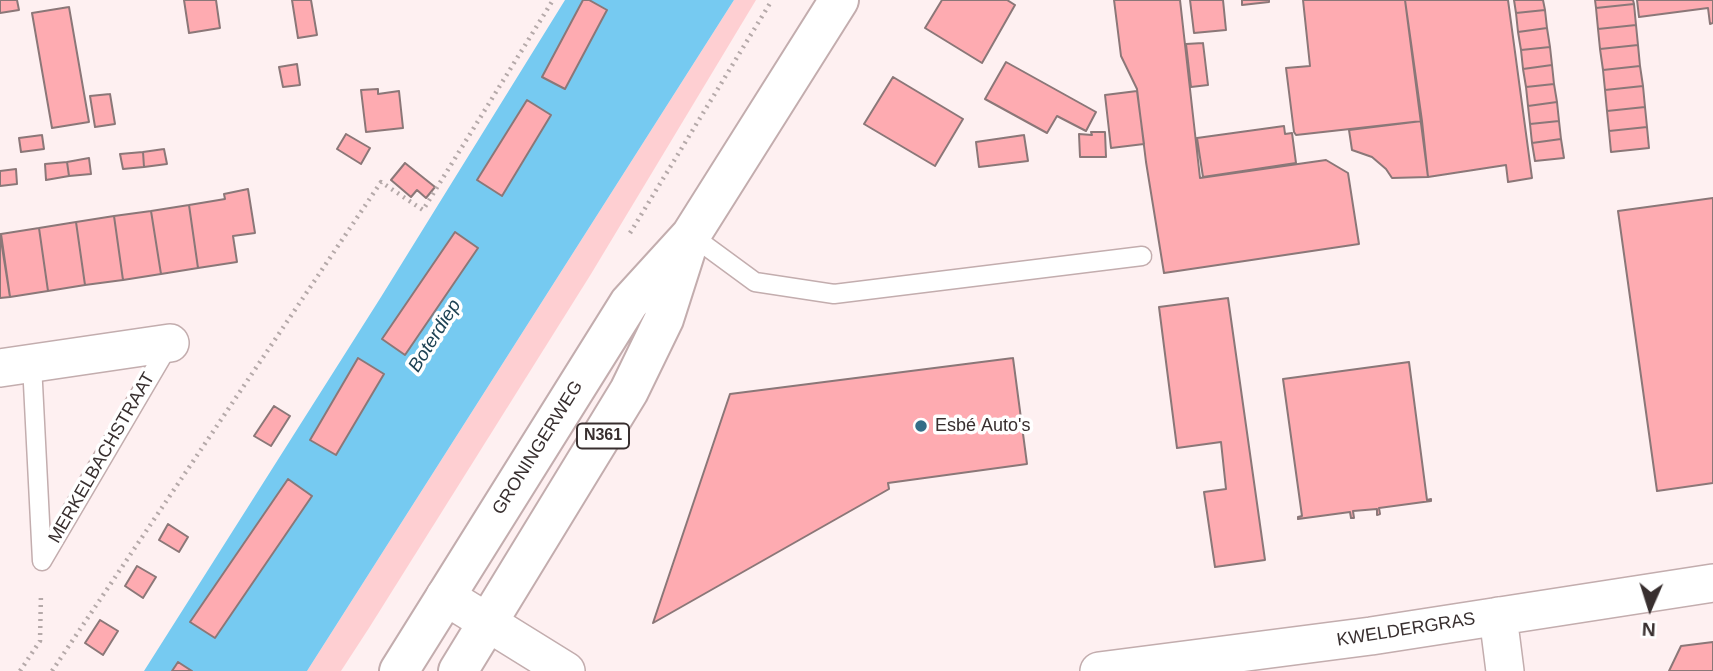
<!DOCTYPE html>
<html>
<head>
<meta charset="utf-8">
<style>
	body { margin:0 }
	#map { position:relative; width:1713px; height:671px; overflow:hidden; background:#fef0f1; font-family:Arial,sans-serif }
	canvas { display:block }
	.north { position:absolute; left:1615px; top:573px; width:70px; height:70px; -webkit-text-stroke:5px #fff; paint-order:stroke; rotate:183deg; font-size:19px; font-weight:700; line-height:28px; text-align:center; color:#382f2f }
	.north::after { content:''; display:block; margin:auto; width:24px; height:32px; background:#382f2f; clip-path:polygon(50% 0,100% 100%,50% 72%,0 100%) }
</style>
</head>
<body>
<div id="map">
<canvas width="1713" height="671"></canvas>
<div class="north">N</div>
</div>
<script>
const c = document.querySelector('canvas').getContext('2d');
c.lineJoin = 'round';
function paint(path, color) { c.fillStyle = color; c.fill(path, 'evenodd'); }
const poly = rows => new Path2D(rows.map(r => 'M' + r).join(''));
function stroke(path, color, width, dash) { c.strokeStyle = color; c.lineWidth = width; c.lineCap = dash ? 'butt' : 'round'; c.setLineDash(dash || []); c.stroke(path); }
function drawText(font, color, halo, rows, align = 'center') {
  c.font = font + ' Arial,sans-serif'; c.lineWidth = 7; c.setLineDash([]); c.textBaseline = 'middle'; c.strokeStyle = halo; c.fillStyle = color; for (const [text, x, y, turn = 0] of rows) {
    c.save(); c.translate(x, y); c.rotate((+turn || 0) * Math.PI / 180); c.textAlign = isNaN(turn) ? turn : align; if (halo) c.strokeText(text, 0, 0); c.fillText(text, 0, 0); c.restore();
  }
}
const green = poly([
	[734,0,756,0,591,274,369,628,341,671,307,671]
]);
const water = poly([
	[565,0,734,0,307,671,144,671,381,297]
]);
const building = poly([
	[0,0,17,0,19,10,0,13,0,0],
	[184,0,216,0,220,28,189,33,184,0],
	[292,0,311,0,317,35,298,38,292,0],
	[583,0,589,0,607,10,565,89,542,77,583,0],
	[942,0,1007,0,1015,5,982,63,925,28,942,0],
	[1114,0,1180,0,1200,178,1326,160,1348,173,1359,244,1164,273,1146,162,1137,89,1121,56,1114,0],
	[1190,0,1223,0,1226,30,1194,33,1190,0],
	[1242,0,1269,0,1269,2,1242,5,1242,0],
	[1303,0,1405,0,1422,121,1296,135,1294,132,1286,68,1310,66,1303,0],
	[1405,0,1508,0,1532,178,1508,182,1506,165,1428,177,1405,0],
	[1514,0,1543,0,1545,10,1516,13,1514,0],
	[1595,0,1633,0,1634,4,1596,8,1595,0],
	[1637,0,1713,0,1713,23,1710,24,1708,8,1639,17,1637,0],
	[1634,4,1636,25,1598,29,1596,8,1634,4],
	[69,7,89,122,52,128,32,13,69,7],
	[1545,10,1547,28,1518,32,1516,13,1545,10],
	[1636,25,1638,45,1600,49,1598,29,1636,25],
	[1547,28,1550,47,1521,50,1518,32,1547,28],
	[1203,43,1208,85,1191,87,1186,44,1203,43],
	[1638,45,1640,66,1603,70,1600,49,1638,45],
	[1550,47,1552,65,1523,69,1521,50,1550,47],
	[1006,62,1096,112,1086,131,1057,116,1047,133,985,99,1006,62],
	[297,64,300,85,283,87,279,67,297,64],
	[1552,65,1554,84,1526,87,1523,69,1552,65],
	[1640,66,1643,86,1605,90,1603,70,1640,66],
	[893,77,963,119,935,166,864,124,893,77],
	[1554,84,1557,102,1528,106,1526,87,1554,84],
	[1643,86,1645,107,1607,111,1605,90,1643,86],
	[378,89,378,94,399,91,403,128,366,132,361,90,378,89],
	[1137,91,1144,144,1111,148,1105,95,1137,91],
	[110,94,115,124,95,127,90,96,110,94],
	[527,100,551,115,502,196,477,180,527,100],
	[1557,102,1559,121,1530,124,1528,106,1557,102],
	[1645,107,1647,127,1609,131,1607,111,1645,107],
	[1422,121,1428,177,1392,178,1386,169,1372,157,1352,150,1349,130,1422,121],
	[1559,121,1561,139,1532,143,1530,124,1559,121],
	[1284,126,1285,134,1292,133,1296,163,1203,177,1197,138,1284,126],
	[1647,127,1649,148,1611,152,1609,131,1647,127],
	[1091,132,1105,132,1106,157,1080,157,1079,134,1092,135,1091,132],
	[346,134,370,148,361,164,337,149,346,134],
	[42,135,44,149,21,152,19,138,42,135],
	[1024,135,1028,161,979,167,976,142,1024,135],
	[1561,139,1564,158,1535,161,1532,143,1561,139],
	[164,149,167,164,144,167,143,152,164,149],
	[143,152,144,167,123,169,120,154,143,152],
	[89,158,91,174,69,176,67,162,89,158],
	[67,162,69,176,46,180,45,164,67,162],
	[405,163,435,187,426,198,417,190,411,197,391,180,405,163],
	[16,169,17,184,0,186,0,171,16,169],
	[248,189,255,233,233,236,237,262,198,268,189,205,225,199,224,194,248,189],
	[1713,198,1713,483,1657,491,1618,211,1713,198],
	[189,205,198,268,161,274,151,211,189,205],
	[151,211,161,274,123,280,114,216,151,211],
	[114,216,123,280,85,285,76,222,114,216],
	[76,222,85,285,48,291,39,228,76,222],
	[39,228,48,291,10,297,1,234,39,228],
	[455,232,478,248,405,355,382,339,455,232],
	[0,234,10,297,0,298,0,234],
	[1228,298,1265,560,1215,567,1204,492,1226,489,1221,442,1177,448,1159,307,1228,298],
	[358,358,384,374,336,455,310,440,358,358],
	[1013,358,1027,464,888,483,889,489,653,623,730,394,1013,358],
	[1409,362,1427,500,1431,499,1431,501,1379,508,1380,514,1377,515,1377,509,1353,511,1354,518,1351,518,1350,512,1298,519,1298,517,1302,516,1283,379,1409,362],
	[274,406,290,416,271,446,254,436,274,406],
	[288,479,312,496,215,638,190,622,288,479],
	[168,524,188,537,179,552,159,540,168,524],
	[137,566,156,577,143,598,125,586,137,566],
	[100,620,118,631,103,655,85,643,100,620],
	[1713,642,1713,671,1669,671,1681,646,1713,642],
	[178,662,192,671,172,671,178,662]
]);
const path = poly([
	[630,233,772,0],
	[20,671,40,641,41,593],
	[52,671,381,182,423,210,553,0]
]);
const service = poly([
	[691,235,755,282,834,294,1142,256],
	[32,364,42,561,170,343]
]);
const minor = poly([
	[0,368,170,343],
	[445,596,566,671],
	[1498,616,1505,671],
	[1099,671,1371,636,1713,583]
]);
const primary = poly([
	[399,671,629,303,691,235,839,0],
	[458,671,629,391,664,319,687,247]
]);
const markers = [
	[921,426,7,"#356d87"]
];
const shields = [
	[603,436,52]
];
const shieldNames = [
	["N361",603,436]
];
const poiNames = [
	["Esbé Auto's",935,426]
];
const streetNames = [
	["GRONINGERWEG",538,448,-58],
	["MERKELBACHSTRAAT",102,458,-60],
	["KWELDERGRAS",1406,630,-9]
];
const waterNames = [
	["Boterdiep",435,336,-58]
];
paint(green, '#fecfd2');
paint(water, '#76caf1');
paint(building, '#feabb1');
stroke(building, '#8b7778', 2);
stroke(service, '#c3adae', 21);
stroke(minor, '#c3adae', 40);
stroke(primary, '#c3adae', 42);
stroke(path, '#b5a9a9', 4.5, [2, 5]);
stroke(service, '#fff', 18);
stroke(minor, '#fff', 37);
stroke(primary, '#fff', 38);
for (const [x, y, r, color] of markers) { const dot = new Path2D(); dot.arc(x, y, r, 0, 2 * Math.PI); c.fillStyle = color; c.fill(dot); stroke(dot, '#fff', 2.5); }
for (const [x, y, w] of shields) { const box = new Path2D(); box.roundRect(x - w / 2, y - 12.5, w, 25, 5); c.fillStyle = '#fff'; c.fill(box); stroke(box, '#382f2f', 2); }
drawText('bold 16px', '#382f2f', null, shieldNames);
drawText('18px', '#382f2f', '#fff', poiNames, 'left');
drawText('18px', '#382f2f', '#fff', streetNames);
drawText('italic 19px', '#1d4253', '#fff', waterNames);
</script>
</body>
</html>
